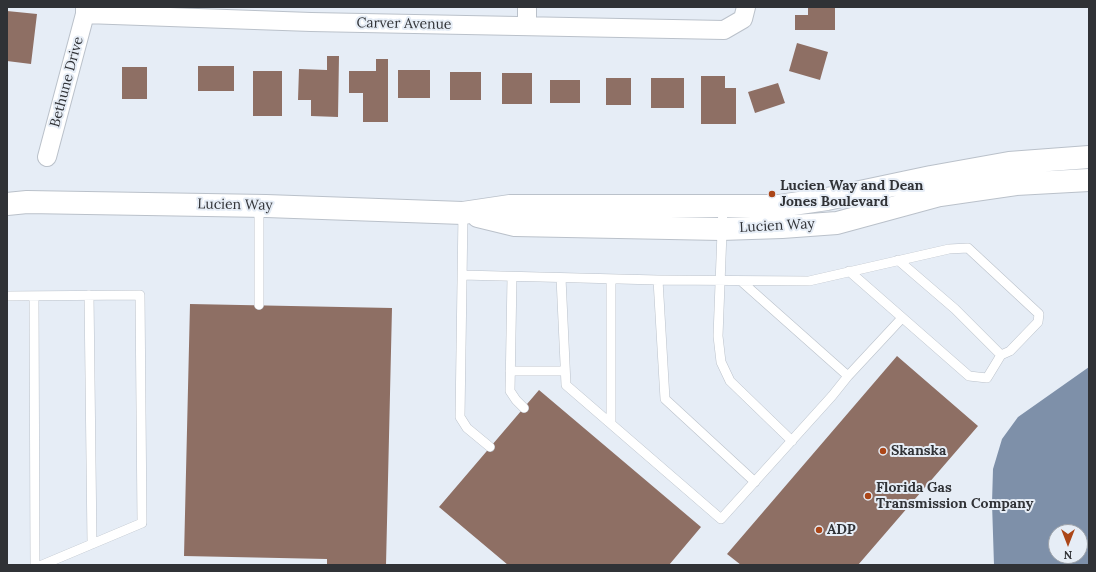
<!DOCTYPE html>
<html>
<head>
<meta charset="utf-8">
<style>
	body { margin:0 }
	#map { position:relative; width:1096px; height:572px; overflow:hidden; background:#e6edf6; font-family:Lora,serif }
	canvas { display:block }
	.frame { position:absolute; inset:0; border:8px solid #303236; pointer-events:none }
	.north { position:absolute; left:1048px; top:524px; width:40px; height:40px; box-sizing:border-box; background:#e6edf6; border:1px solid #9da2a9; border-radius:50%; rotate:180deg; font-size:11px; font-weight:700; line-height:16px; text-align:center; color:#303236 }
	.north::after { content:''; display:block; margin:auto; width:14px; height:18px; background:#ab4618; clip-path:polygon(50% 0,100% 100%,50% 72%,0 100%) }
</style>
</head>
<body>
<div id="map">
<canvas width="1096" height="572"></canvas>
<div class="frame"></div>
<div class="north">N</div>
</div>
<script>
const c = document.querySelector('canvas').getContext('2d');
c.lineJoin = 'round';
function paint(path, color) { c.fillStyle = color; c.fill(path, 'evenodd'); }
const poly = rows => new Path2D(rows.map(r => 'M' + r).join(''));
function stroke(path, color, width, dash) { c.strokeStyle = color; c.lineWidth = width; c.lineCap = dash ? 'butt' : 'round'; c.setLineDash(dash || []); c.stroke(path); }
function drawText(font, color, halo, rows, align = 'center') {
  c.font = font + ' Lora,serif'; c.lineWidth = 4; c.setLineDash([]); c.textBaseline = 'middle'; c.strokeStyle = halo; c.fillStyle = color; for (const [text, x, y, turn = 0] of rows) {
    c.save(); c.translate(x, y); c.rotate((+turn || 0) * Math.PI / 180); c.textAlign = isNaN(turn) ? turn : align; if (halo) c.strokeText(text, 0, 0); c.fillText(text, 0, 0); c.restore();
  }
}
const water = poly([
	[1089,367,1089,565,994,565,992,503,993,469,1002,439,1018,417],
	[1056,532,1080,532,1080,556,1056,556]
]);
const building = poly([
	[808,7,835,7,835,30,795,30,795,15,808,15],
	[7,11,37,14,31,64,7,61],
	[797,43,828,52,820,80,789,71],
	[327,56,339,56,338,117,311,116,311,100,298,100,299,69,327,70],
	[376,59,388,59,388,122,363,122,363,93,349,93,349,71,376,71],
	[198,66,234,66,234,91,198,91],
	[122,67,147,67,147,99,122,99],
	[398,70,430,70,430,98,398,98],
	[253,71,282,71,282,116,253,116],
	[450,72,481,72,481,100,450,100],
	[502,73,532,73,532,104,502,104],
	[701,76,725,76,725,88,736,88,736,124,701,124],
	[606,78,631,78,631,105,606,105],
	[651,78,684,78,684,108,651,108],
	[550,80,580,80,580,103,550,103],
	[778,83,785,103,755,113,748,92],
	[190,304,392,308,386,565,327,565,327,559,184,556],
	[897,356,978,426,858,565,741,565,727,554],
	[539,390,701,527,669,565,508,565,439,507]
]);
const service = poly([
	[723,206,718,336,721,362,730,381,792,441],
	[463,213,460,417,467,428,490,447],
	[898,260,955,309,1001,355],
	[462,275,658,280,809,281,949,249,968,248,1039,314,1038,322,1010,351,1001,355,987,378,969,376,849,271],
	[512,277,510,391,516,400,524,408],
	[561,278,566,385,721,519,832,396,848,376,902,318],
	[658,280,665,399,755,482],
	[741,281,848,376],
	[89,295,92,544],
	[7,296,140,295,142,523,42,565],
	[34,296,35,565],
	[259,305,259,206],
	[510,371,565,371],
	[611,424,611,279]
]);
const minor = poly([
	[527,7,527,26],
	[85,14,311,22,724,30,743,19,746,7],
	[47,157,85,14,85,7]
]);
const tertiary = poly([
	[7,204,27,202,266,206,463,213,510,206,779,206,827,199,931,177,1009,163,1089,157],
	[478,216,515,225,721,229,782,227,837,223,940,195,1016,184,1089,180]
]);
const markers = [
	[772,194,4,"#ab4618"],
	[883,451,4,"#ab4618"],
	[868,496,4,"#ab4618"],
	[819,530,4,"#ab4618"]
];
const streetNames = [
	["Carver Avenue",404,24,1],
	["Bethune Drive",67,82,-75],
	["Lucien Way",235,205,1],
	["Lucien Way",777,226,-3]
];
const poiNames = [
	["Lucien Way and Dean",780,186],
	["Jones Boulevard",780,202],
	["Skanska",891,451],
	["Florida Gas",876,488],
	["Transmission Company",876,504],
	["ADP",827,530]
];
paint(water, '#7e90a9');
paint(building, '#8e6f64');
stroke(service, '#bac1ca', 10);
stroke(minor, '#bac1ca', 20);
stroke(tertiary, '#bac1ca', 24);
stroke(service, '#fff', 9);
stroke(minor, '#fff', 18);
stroke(tertiary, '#fff', 22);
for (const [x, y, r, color] of markers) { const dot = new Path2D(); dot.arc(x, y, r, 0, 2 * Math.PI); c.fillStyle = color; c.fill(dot); stroke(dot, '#e6edf6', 1.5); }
drawText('14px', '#303236', '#e6edf6', streetNames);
drawText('bold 14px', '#303236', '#e6edf6', poiNames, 'left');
</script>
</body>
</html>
